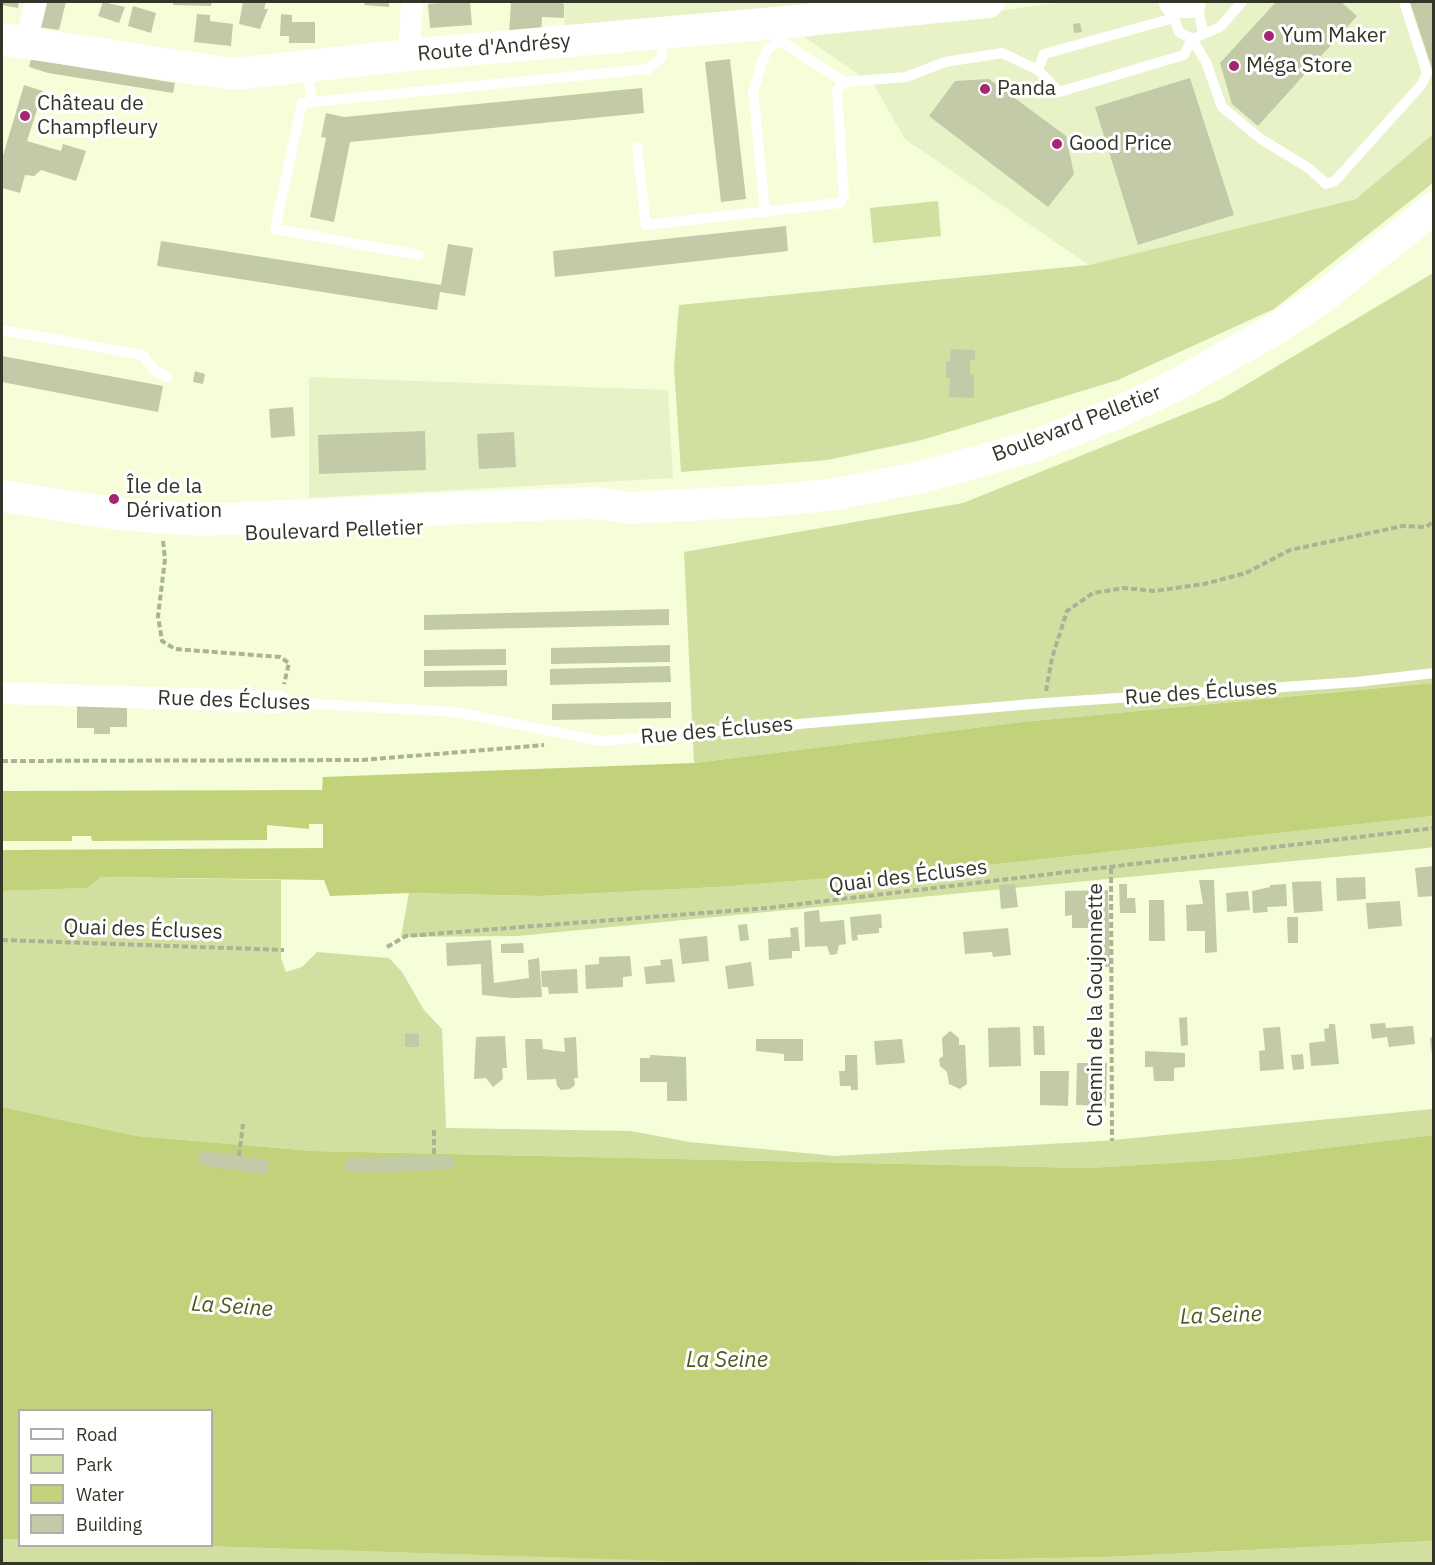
<!DOCTYPE html>
<html>
<head>
<meta charset="utf-8">
<style>
	body { margin:0 }
	#map { position:relative; width:1435px; height:1565px; overflow:hidden; background:#f5fed9; font-family:"IBM Plex Sans",sans-serif }
	canvas { display:block }
	.frame { position:absolute; inset:0; border:3px solid #323527; pointer-events:none }
	.legend { position:absolute; left:18px; top:1409px; width:195px; height:138px; box-sizing:border-box; background:#fff; border:2px solid #adaea9; margin:0; padding:8px 10px; list-style:none; font-size:18px; color:#323527 }
	.legend li { display:flex; align-items:center; gap:12px; height:30px }
	.legend b { width:30px; border:2px solid #adaea9 }
</style>
</head>
<body>
<div id="map">
<canvas width="1435" height="1565"></canvas>
<div class="frame"></div>
<ul class="legend">
<li><b style="height:8px;background:#fff"></b>Road</li>
<li><b style="height:16px;background:#d1dfa0"></b>Park</li>
<li><b style="height:16px;background:#c1d27b"></b>Water</li>
<li><b style="height:16px;background:#c2caa7"></b>Building</li>
</ul>
</div>
<script>
const c = document.querySelector('canvas').getContext('2d');
c.lineJoin = 'round';
function paint(path, color) { c.fillStyle = color; c.fill(path, 'evenodd'); }
const poly = rows => new Path2D(rows.map(r => 'M' + r).join(''));
function stroke(path, color, width, dash) { c.strokeStyle = color; c.lineWidth = width; c.lineCap = dash ? 'butt' : 'round'; c.setLineDash(dash || []); c.stroke(path); }
function drawText(font, color, halo, rows, align = 'center') {
  c.font = font + ' "IBM Plex Sans",sans-serif'; c.lineWidth = 6; c.setLineDash([]); c.textBaseline = 'middle'; c.strokeStyle = halo; c.fillStyle = color; for (const [text, x, y, turn = 0] of rows) {
    c.save(); c.translate(x, y); c.rotate((+turn || 0) * Math.PI / 180); c.textAlign = isNaN(turn) ? turn : align; if (halo) c.strokeText(text, 0, 0); c.fillText(text, 0, 0); c.restore();
  }
}
const built = poly([
	[559,2,857,2,565,30,564,4],
	[1064,2,1433,2,1433,134,1356,199,1089,265,905,139,874,85,804,37],
	[309,377,668,390,673,478,309,498]
]);
const green = poly([
	[1433,134,1433,183,1274,309,1118,380,922,440,827,460,681,472,674,367,679,305,1089,265,1356,199],
	[938,201,941,236,873,243,870,208],
	[1433,273,1433,683,1022,722,694,763,684,552,963,503,1222,399],
	[1433,816,1433,847,1428,848,518,936,401,937,409,893,539,896,718,887,971,867],
	[101,877,281,880,281,958,286,972,302,967,317,952,389,958,402,972,424,1010,442,1029,446,1128,631,1131,689,1142,836,1156,1102,1141,1433,1109,1433,1135,1236,1159,1088,1168,313,1151,137,1136,2,1107,2,891,88,888],
	[2,1539,19,1539,20,1546,202,1546,734,1563,2,1564],
	[1434,1541,1433,1564,757,1564,1107,1557]
]);
const water = poly([
	[1433,683,1433,816,971,867,718,887,539,896,410,893,330,896,324,880,101,877,88,888,2,891,2,850,323,848,323,824,309,824,309,829,267,825,267,840,92,841,91,836,72,836,72,841,2,841,2,791,322,790,323,777,694,763,1022,722],
	[2,1107,137,1136,313,1151,1088,1168,1236,1159,1433,1135,1433,1541,1107,1557,757,1564,202,1546,212,1546,212,1410,20,1410,19,1539,2,1539]
]);
const building = poly([
	[2,2,19,2,18,8,2,5],
	[44,2,66,2,59,30,39,27],
	[103,2,125,7,119,23,98,16],
	[173,2,212,2,211,6,173,5],
	[243,2,266,2,264,9,268,9,260,29,239,24],
	[365,2,389,2,389,7,364,5],
	[449,2,470,2,472,25,430,28,428,4],
	[511,2,559,2,564,4,564,18,542,17,541,35,509,33],
	[1276,2,1341,2,1357,16,1258,126,1232,104,1220,63],
	[1410,2,1434,2,1434,71,1433,71],
	[133,6,156,13,151,33,128,26],
	[197,14,210,15,210,21,233,24,231,46,194,42],
	[281,14,292,15,292,22,315,22,315,43,289,43,289,36,280,36],
	[1080,23,1082,32,1074,33,1073,24],
	[31,59,175,83,173,93,48,73,29,67],
	[730,59,746,199,721,202,705,62],
	[1190,78,1234,215,1138,245,1095,107],
	[989,79,1066,136,1074,174,1048,207,929,116,955,81],
	[24,85,43,91,27,141,61,151,63,144,86,151,76,181,41,170,34,176,25,175,20,193,2,188,2,159],
	[642,88,644,113,350,142,334,222,310,217,326,138,321,137,326,113,344,117],
	[786,226,788,251,555,277,553,251],
	[161,241,441,285,448,244,473,248,465,296,440,292,437,310,157,266],
	[951,349,975,350,975,359,970,361,970,374,974,376,974,398,949,397,950,378,946,378,946,362,950,361],
	[2,356,163,386,158,412,2,382],
	[195,371,205,374,203,384,193,382],
	[293,407,295,436,271,438,269,409],
	[425,431,426,470,319,474,318,435],
	[514,432,516,467,479,469,477,434],
	[669,609,669,625,424,630,424,615],
	[670,645,670,662,551,664,551,648],
	[506,649,506,665,424,666,424,650],
	[670,666,671,682,550,685,550,669],
	[507,670,507,686,424,687,424,671],
	[671,702,671,718,552,720,552,704],
	[77,705,127,705,127,727,110,727,110,734,94,734,94,728,77,728],
	[1434,866,1434,896,1418,897,1415,868],
	[1365,877,1366,899,1337,901,1336,878],
	[1199,880,1214,880,1217,952,1205,953,1205,931,1187,931,1186,905,1203,904],
	[1321,881,1323,911,1294,913,1292,882],
	[1015,884,1018,907,1001,909,999,885],
	[1119,884,1127,884,1127,898,1135,898,1136,913,1120,913],
	[1286,884,1287,906,1267,907,1268,912,1253,913,1252,891,1270,887,1270,885],
	[1108,890,1110,967,1100,967,1099,928,1072,928,1072,915,1065,916,1065,891],
	[1248,891,1250,910,1227,912,1226,893],
	[1149,900,1164,900,1165,941,1149,941],
	[1400,901,1402,926,1368,929,1366,903],
	[819,910,820,922,844,920,846,944,839,945,837,954,830,955,827,946,805,947,804,912],
	[881,914,882,928,879,928,879,933,857,935,858,940,852,941,850,917],
	[1287,917,1298,917,1298,943,1288,943],
	[747,924,749,940,740,941,738,925],
	[798,927,800,951,792,951,792,958,769,960,768,939,791,937,790,928],
	[1008,928,1011,955,993,957,992,952,965,954,963,932],
	[707,936,709,961,682,964,679,939],
	[491,940,494,983,529,978,528,960,539,958,542,997,513,998,482,995,481,964,447,966,446,943],
	[523,943,524,953,501,953,501,944],
	[630,956,632,976,623,977,623,987,586,989,585,965,599,964,599,957],
	[672,959,675,982,646,984,644,967,661,965,660,960],
	[751,962,754,986,728,989,725,966],
	[577,969,578,993,549,994,548,987,542,987,541,971],
	[1187,1017,1188,1045,1181,1046,1179,1018],
	[1385,1023,1386,1028,1413,1026,1415,1044,1389,1047,1387,1037,1372,1039,1370,1024],
	[1329,1024,1335,1024,1339,1064,1311,1066,1309,1043,1325,1041,1324,1029,1329,1028],
	[1033,1026,1044,1026,1045,1055,1034,1055],
	[1020,1027,1021,1066,989,1067,988,1028],
	[1280,1027,1284,1069,1260,1071,1259,1051,1265,1050,1263,1028],
	[950,1031,959,1038,959,1045,965,1045,967,1084,960,1089,949,1084,947,1072,940,1066,939,1059,943,1056,942,1038],
	[405,1033,419,1034,419,1047,405,1047],
	[505,1036,507,1068,502,1068,503,1079,493,1087,486,1078,474,1079,476,1037],
	[576,1037,578,1078,574,1078,575,1085,570,1089,561,1090,557,1086,556,1079,527,1080,525,1039,542,1039,543,1049,565,1052,564,1038],
	[1434,1037,1434,1055,1432,1055,1430,1038],
	[756,1039,803,1039,803,1061,784,1061,784,1054,756,1051],
	[902,1039,905,1063,876,1065,874,1041],
	[1145,1051,1185,1053,1185,1067,1174,1068,1174,1081,1154,1081,1153,1067,1145,1067],
	[1303,1054,1304,1069,1293,1070,1291,1055],
	[650,1055,686,1057,687,1101,667,1101,667,1082,640,1082,640,1058,650,1058],
	[845,1055,857,1055,858,1090,851,1090,851,1086,840,1086,839,1071,845,1071],
	[1077,1063,1107,1063,1106,1106,1076,1105],
	[1040,1071,1069,1071,1068,1106,1040,1105],
	[201,1150,269,1160,267,1175,198,1165],
	[450,1155,455,1164,450,1170,347,1172,344,1168,347,1158]
]);
const path = poly([
	[163,541,165,559,158,616,162,641,175,649,280,657,289,663,284,684],
	[1046,691,1052,658,1067,611,1093,593,1124,588,1154,591,1204,584,1246,573,1290,550,1403,526,1426,527,1434,521],
	[2,761,363,760,544,745],
	[1111,868,1112,1141],
	[2,940,284,950],
	[387,947,406,936,767,908,1434,828],
	[434,1130,434,1156],
	[239,1156,243,1124]
]);
const lane = poly([
	[1197,2,1203,33],
	[1175,5,1174,18,1179,32,1192,39,1206,62,1222,107,1261,139,1310,169,1326,184,1335,181,1422,84,1427,73,1404,2],
	[775,27,779,40,844,82,906,77,945,62,1002,53,1038,70,1059,92,1184,55,1192,39,1220,27,1242,2],
	[307,67,312,102,302,103,275,229,419,255],
	[1038,70,1044,54,1174,18],
	[312,102,648,69,661,58,665,35],
	[637,147,646,225,840,203,844,196,837,90,844,82],
	[765,212,753,91,766,51,779,40],
	[2,330,143,355,154,370,167,377],
	[280,702,455,712,601,741,1044,703,1357,682,1434,673]
]);
const street = poly([
	[26,43,36,2],
	[409,55,412,2],
	[2,693,280,702]
]);
const secondary = poly([
	[1175,2,1190,2],
	[2,39,225,73,243,73,409,55,775,23,988,2],
	[2,496,118,514,200,520,529,505,593,503,631,508,779,500,836,494,922,477,1034,446,1117,413,1178,384,1277,328,1324,296,1434,208]
]);
const markers = [
	[1269,36,6,"#a62471"],
	[1234,66,6,"#a62471"],
	[985,89,6,"#a62471"],
	[25,116,6,"#a62471"],
	[1057,144,6,"#a62471"],
	[114,499,6,"#a62471"]
];
const poiNames = [
	["Yum Maker",1281,36],
	["Méga Store",1246,66],
	["Panda",997,89],
	["Château de",37,104],
	["Champfleury",37,128],
	["Good Price",1069,144],
	["Île de la",126,487],
	["Dérivation",126,511]
];
const streetNames = [
	["Route d'Andrésy",494,48,-5],
	["Boulevard Pelletier",1077,424,-21],
	["Boulevard Pelletier",334,531,-2],
	["Rue des Écluses",1201,693,-4],
	["Rue des Écluses",234,701,2],
	["Rue des Écluses",717,731,-5],
	["Quai des Écluses",908,877,-7],
	["Quai des Écluses",143,930,2],
	["Chemin de la Goujonnette",1096,1005,-90]
];
const waterNames = [
	["La Seine",232,1307,4],
	["La Seine",1221,1316,-2],
	["La Seine",727,1361]
];
paint(built, '#e8f2c7');
paint(green, '#d1dfa0');
paint(water, '#c1d27b');
paint(building, '#c2caa7');
stroke(path, '#abb296', 4, [6, 3]);
stroke(lane, '#fff', 10);
stroke(street, '#fff', 22);
stroke(secondary, '#fff', 32);
for (const [x, y, r, color] of markers) { const dot = new Path2D(); dot.arc(x, y, r, 0, 2 * Math.PI); c.fillStyle = color; c.fill(dot); stroke(dot, '#fff', 2); }
drawText('21px', '#323527', '#fff', poiNames, 'left');
drawText('21px', '#323527', '#fff', streetNames);
drawText('italic 22px', '#4e591b', '#fff', waterNames);
</script>
</body>
</html>
